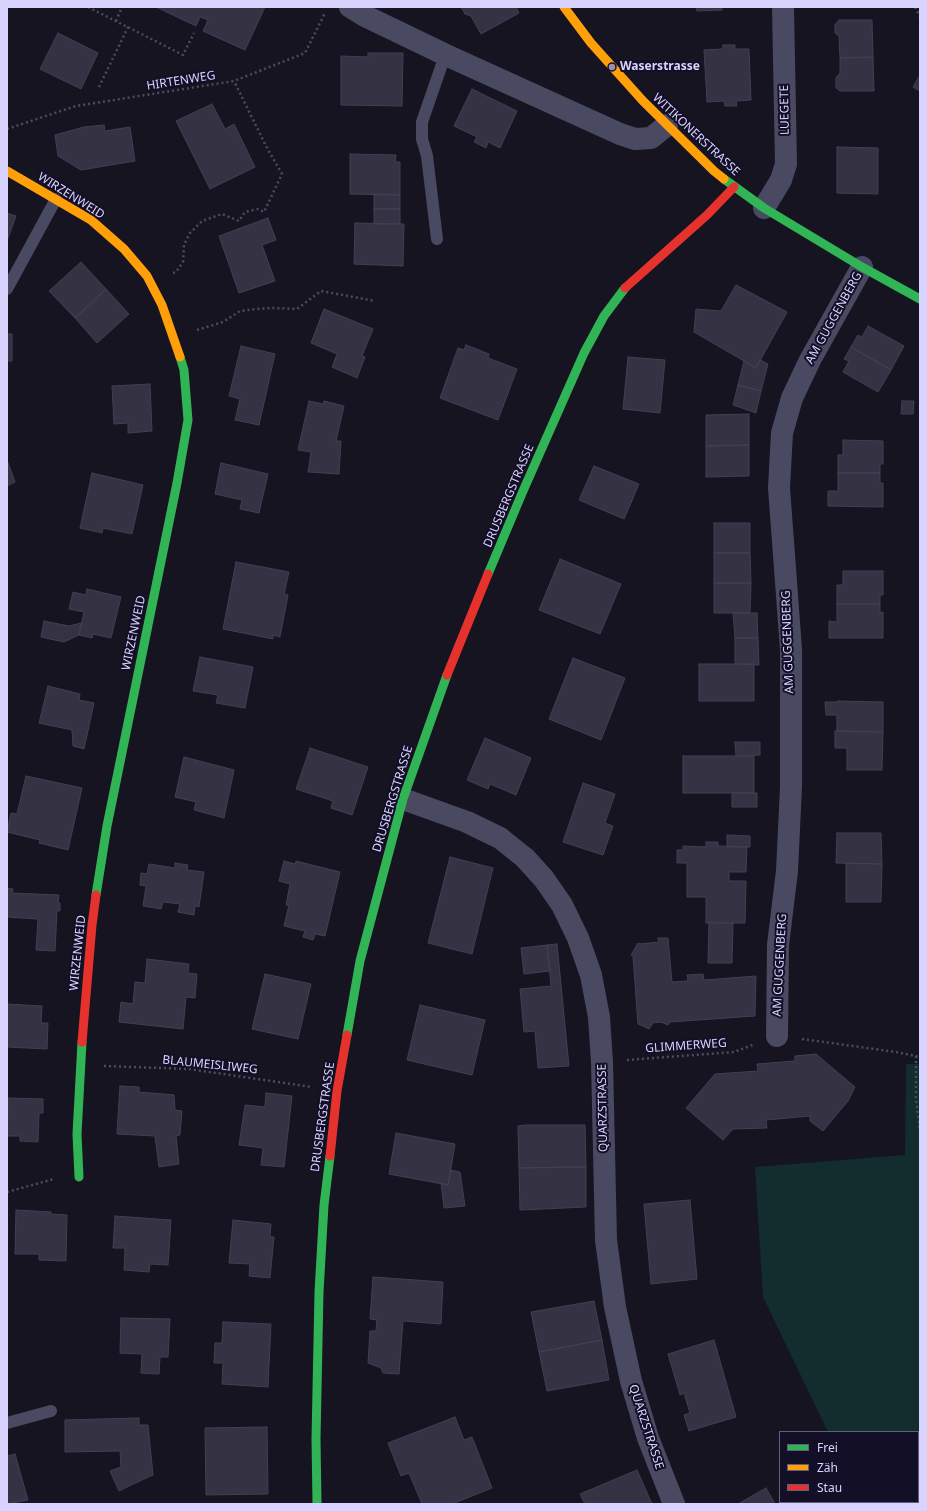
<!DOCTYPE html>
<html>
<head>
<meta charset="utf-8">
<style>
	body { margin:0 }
	#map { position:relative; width:927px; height:1511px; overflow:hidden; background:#161421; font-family:"Noto Sans",sans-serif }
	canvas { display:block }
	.frame { position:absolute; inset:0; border:8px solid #d9d4ff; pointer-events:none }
	.legend { position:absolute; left:779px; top:1431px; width:140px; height:72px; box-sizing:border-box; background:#130f26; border:1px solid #625e7d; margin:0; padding:5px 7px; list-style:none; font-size:12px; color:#d9d4ff }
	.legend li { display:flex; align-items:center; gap:8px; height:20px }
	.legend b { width:20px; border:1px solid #625e7d }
</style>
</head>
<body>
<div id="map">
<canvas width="927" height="1511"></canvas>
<div class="frame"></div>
<ul class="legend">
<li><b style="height:5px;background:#30b455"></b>Frei</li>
<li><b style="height:5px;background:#ff9f0a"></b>Zäh</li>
<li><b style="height:5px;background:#e5322d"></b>Stau</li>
</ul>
</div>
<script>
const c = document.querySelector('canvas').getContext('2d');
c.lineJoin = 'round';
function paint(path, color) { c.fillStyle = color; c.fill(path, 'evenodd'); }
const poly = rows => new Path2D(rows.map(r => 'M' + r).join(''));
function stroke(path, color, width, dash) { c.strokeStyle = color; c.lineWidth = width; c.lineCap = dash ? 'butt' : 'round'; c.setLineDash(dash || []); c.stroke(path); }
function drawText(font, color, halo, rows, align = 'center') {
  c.font = font + ' "Noto Sans",sans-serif'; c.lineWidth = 4; c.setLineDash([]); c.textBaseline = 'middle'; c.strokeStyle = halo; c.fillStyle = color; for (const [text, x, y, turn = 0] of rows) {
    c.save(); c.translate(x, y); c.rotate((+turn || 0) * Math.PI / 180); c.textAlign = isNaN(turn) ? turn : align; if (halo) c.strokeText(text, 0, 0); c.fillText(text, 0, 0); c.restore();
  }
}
const green = poly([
	[906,1064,920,1064,920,1504,863,1504,862,1502,918,1502,918,1432,828,1432,763,1297,755,1167,905,1155]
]);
const building = poly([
	[156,7,265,7,245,50,203,31,208,20,200,17,196,26,156,7],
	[461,7,516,7,519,13,481,34,471,16,465,14,461,7],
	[696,7,722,7,722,10,697,11,696,7],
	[839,20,872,20,873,57,840,58,839,36,835,33,835,25,839,20],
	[58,33,98,53,81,89,40,69,58,33],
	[723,45,735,45,735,49,749,49,751,100,736,101,737,106,725,106,724,101,707,102,704,50,723,49,723,45],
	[368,53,403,53,402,106,341,105,341,56,368,57,368,53],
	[873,57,874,91,840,91,836,88,836,78,840,73,840,58,873,57],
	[920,75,920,91,913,87,920,75],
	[472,89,517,111,500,148,488,142,486,148,474,142,477,137,454,126,472,89],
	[212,104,225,129,234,124,255,167,210,189,176,121,212,104],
	[104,125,105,131,130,127,135,161,81,170,58,156,55,135,84,127,104,125],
	[837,147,878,148,878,194,837,193,837,147],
	[350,154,396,155,395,162,400,162,400,195,350,194,350,154],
	[374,194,400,195,400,209,374,209,374,194],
	[374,209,400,209,400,224,374,224,374,209],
	[7,213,16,216,7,241,7,213],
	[268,218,276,240,262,245,275,281,239,293,219,236,268,218],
	[355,223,404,224,403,266,354,264,355,223],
	[81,262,106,289,75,318,49,291,81,262],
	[736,285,787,312,756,368,694,332,696,309,721,311,736,285],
	[106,289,129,314,97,343,75,318,106,289],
	[324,309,373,329,362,356,365,357,357,378,332,367,337,354,311,343,324,309],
	[868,326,904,346,891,370,851,347,858,335,862,337,868,326],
	[7,334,12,334,12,361,7,361,7,334],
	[466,345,489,354,488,358,517,369,498,420,440,398,458,348,464,350,466,345],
	[241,346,275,354,259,425,235,420,240,399,229,396,241,346],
	[851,347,891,370,878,392,843,372,849,361,844,359,851,347],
	[628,357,665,360,660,413,623,409,628,357],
	[760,360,768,364,761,391,738,385,744,361,756,368,760,360],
	[150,384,152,431,128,433,128,423,114,424,112,386,150,384],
	[738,385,761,391,756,413,733,405,738,385],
	[309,401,323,404,324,401,344,406,336,441,341,441,339,474,308,472,311,452,298,450,309,401],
	[902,401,914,401,913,414,901,414,902,401],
	[749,414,749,445,706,446,706,415,749,414],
	[843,440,883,441,883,464,880,464,880,473,838,473,838,455,843,455,843,440],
	[749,445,749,476,706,477,706,446,749,445],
	[7,460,15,482,7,486,7,460],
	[221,463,268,474,259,513,240,509,242,500,215,494,221,463],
	[594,466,639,484,624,519,579,500,594,466],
	[92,473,143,485,132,534,103,528,102,533,80,528,92,473],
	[838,473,880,473,880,483,883,483,883,507,828,506,828,491,838,491,838,473],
	[714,523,750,523,750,553,714,553,714,523],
	[714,553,750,553,751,583,714,583,714,553],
	[560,559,621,584,600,634,539,610,560,559],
	[236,562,289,572,284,594,288,595,280,637,273,635,273,639,223,629,236,562],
	[843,571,883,571,883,595,880,595,880,604,837,604,837,585,843,585,843,571],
	[714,583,751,583,750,613,714,613,714,583],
	[87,589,121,597,111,638,93,634,92,638,79,635,84,612,69,609,73,592,86,595,87,589],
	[837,604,880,604,880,613,883,612,883,638,829,638,829,621,837,622,837,604],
	[733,613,757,613,758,638,735,638,733,613],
	[44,621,69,626,81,623,79,635,64,642,41,637,44,621],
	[735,638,758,638,759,665,735,664,735,638],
	[200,657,253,667,245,708,216,703,218,695,193,691,200,657],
	[573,658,625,678,601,740,549,719,573,658],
	[699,664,754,664,754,701,699,701,699,664],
	[48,686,80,694,79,700,94,703,84,749,73,746,72,730,39,723,48,686],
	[838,701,883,702,883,732,837,731,837,715,826,715,825,702,838,702,838,701],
	[835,731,883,732,882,770,847,770,847,748,835,748,835,731],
	[485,738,531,758,516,795,490,784,488,789,467,780,485,738],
	[735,742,760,742,760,755,736,756,735,742],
	[310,748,368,767,352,815,331,808,333,801,296,789,310,748],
	[683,756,754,756,754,793,683,793,683,756],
	[184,757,234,770,224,818,194,810,196,802,175,797,184,757],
	[26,776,82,788,68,850,39,843,40,840,7,832,11,813,17,814,26,776],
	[583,783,615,794,605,823,613,826,603,855,563,842,583,783],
	[732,793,757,793,757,807,732,807,732,793],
	[837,833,881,833,882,864,836,863,837,833],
	[727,835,750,836,750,847,727,847,727,835],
	[706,842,718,842,718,846,747,847,746,872,729,872,729,881,746,881,745,923,706,923,706,897,687,897,687,863,677,863,677,850,683,850,683,846,706,847,706,842],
	[450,857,493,868,472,954,428,943,450,857],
	[284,861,295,864,296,861,340,872,325,936,315,934,313,940,303,937,305,931,284,926,289,905,286,905,290,884,279,881,284,861],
	[175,863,188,865,187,870,204,872,199,907,195,906,194,915,178,912,180,904,163,902,161,909,143,906,146,886,140,885,141,873,147,874,149,864,175,868,175,863],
	[846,863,882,864,881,902,846,902,846,863],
	[7,888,13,889,12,893,59,895,58,903,60,903,60,911,57,911,55,951,36,950,38,919,7,917,7,888],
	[709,922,733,923,732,963,708,963,709,922],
	[658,938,668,938,672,982,688,981,687,975,703,974,704,980,756,976,755,1016,670,1022,668,1025,661,1022,653,1023,649,1029,638,1024,633,956,631,955,638,943,640,944,659,942,658,938],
	[557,944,569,1066,538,1068,535,1031,524,1032,520,989,551,986,547,945,557,944],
	[547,945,550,971,524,974,521,948,547,945],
	[147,959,189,964,188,973,197,974,195,998,186,997,183,1029,119,1022,121,1002,133,1004,135,982,145,983,147,959],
	[265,974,311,984,298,1039,252,1029,265,974],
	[7,1004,42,1006,41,1023,48,1023,47,1049,7,1047,7,1004],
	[420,1005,485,1020,472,1075,407,1060,420,1005],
	[816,1054,855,1087,848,1101,823,1131,810,1121,810,1116,766,1120,767,1128,733,1129,723,1140,686,1108,715,1074,758,1071,757,1064,795,1061,795,1056,816,1054],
	[120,1086,139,1087,139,1092,174,1095,175,1110,182,1111,180,1135,176,1136,179,1164,159,1167,155,1136,117,1134,120,1086],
	[266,1093,292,1096,284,1167,261,1165,263,1148,239,1145,245,1105,265,1107,266,1093],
	[8,1098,43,1099,43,1113,39,1113,38,1142,20,1141,20,1136,7,1136,8,1098],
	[526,1125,585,1125,586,1167,519,1168,518,1126,526,1125],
	[396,1133,455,1144,448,1185,389,1174,396,1133],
	[569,1167,586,1167,586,1207,520,1210,519,1168,569,1167],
	[451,1170,460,1172,465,1206,444,1208,441,1183,448,1185,451,1170],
	[690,1200,697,1279,651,1284,644,1204,690,1200],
	[16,1210,51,1212,51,1214,67,1215,66,1261,39,1260,39,1254,15,1254,16,1210],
	[115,1216,171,1220,168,1265,150,1264,149,1272,124,1270,125,1248,113,1248,115,1216],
	[233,1220,271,1224,270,1237,274,1237,270,1278,249,1276,250,1264,229,1263,233,1220],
	[373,1277,443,1282,441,1324,403,1321,399,1374,383,1373,381,1368,368,1363,370,1331,376,1331,377,1320,370,1319,373,1277],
	[594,1301,602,1340,539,1352,531,1312,594,1301],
	[121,1318,170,1319,168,1357,160,1357,159,1374,141,1373,142,1354,120,1353,121,1318],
	[223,1322,271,1324,268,1387,222,1384,223,1363,214,1363,215,1343,222,1343,223,1322],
	[602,1340,609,1380,547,1391,539,1352,602,1340],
	[714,1340,736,1417,689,1431,684,1415,690,1413,684,1393,680,1395,668,1354,714,1340],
	[455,1417,464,1440,472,1437,492,1488,452,1504,422,1504,409,1473,401,1476,388,1443,455,1417],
	[139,1418,139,1425,148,1425,153,1475,129,1486,119,1491,110,1471,121,1467,120,1451,65,1452,65,1420,139,1418],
	[267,1427,268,1494,206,1495,205,1428,267,1427],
	[15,1454,28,1500,7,1504,7,1456,15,1454],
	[637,1470,652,1504,585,1504,580,1494,637,1470],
	[766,1488,775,1504,738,1504,766,1488]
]);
const path = poly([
	[88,7,183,55,194,33],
	[915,7,920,17],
	[116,21,122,7],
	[99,87,128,27],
	[7,129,76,106,234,81,305,53,325,13],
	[173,273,176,272,183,262,184,245,190,233,202,221,222,214,239,221,245,212,258,209,264,212,282,174,266,146,234,81],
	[197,330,223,322,240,311,256,309,274,308,297,309,321,291,375,301],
	[802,1039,896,1052,920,1057],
	[916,1056,916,1099,920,1132],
	[627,1060,734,1052,755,1044],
	[104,1066,189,1069,312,1087],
	[7,1192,54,1179]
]);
const lane = poly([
	[437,239,427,156,422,139,422,122,441,67,446,55],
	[7,289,56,199],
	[7,1423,51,1411]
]);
const street = poly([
	[350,7,363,15,446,55,620,134,635,139,651,138,667,125],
	[764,208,781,180,786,164,783,7],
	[403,799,467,822,500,838,525,858,544,879,562,905,578,938,591,975,599,1017,602,1062,606,1240,615,1307,631,1381,648,1438,674,1504],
	[777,1036,778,945,787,871,791,787,791,649,779,488,782,433,792,398,810,360,862,267]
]);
const fast = poly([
	[724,179,764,208,862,267,920,299],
	[488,574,523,491,584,353,604,316,625,288],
	[96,895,107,826,177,483,188,420,184,370,180,357],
	[347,1035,360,961,403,799,447,675],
	[79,1177,77,1134,82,1042],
	[317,1504,316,1439,319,1292,324,1205,330,1156]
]);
const slow = poly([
	[564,7,591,43,643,101,714,171,724,179],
	[7,171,91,220,124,249,147,276,162,305,180,357]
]);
const jam = poly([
	[625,288,707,215,734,187],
	[447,675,488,574],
	[82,1042,92,925,96,895],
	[330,1156,337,1091,347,1035]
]);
const markers = [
	[612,67,4,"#9591b1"]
];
const poiNames = [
	["Waserstrasse",620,67]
];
const streetNames = [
	["HIRTENWEG",181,81,-9],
	["LUEGETE",785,110,-91],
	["WITIKONERSTRASSE",696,135,43],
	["WIRZENWEID",71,196,32],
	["AM GUGGENBERG",834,318,-61],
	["DRUSBERGSTRASSE",509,496,-67],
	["WIRZENWEID",134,633,-78],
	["AM GUGGENBERG",788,642,-92],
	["DRUSBERGSTRASSE",393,799,-73],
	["WIRZENWEID",78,953,-84],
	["AM GUGGENBERG",780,965,-87],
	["GLIMMERWEG",686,1046,-4],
	["BLAUMEISLIWEG",210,1065,6],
	["QUARZSTRASSE",603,1108,-91],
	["DRUSBERGSTRASSE",323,1117,-82],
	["QUARZSTRASSE",646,1427,72]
];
paint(green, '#132c2d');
paint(building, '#343243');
stroke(building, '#433f54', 1);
stroke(path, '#44505f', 2.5, [2, 3]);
stroke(lane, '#4a4962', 12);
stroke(street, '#4a4962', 22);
stroke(fast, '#30b455', 9);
stroke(slow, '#ff9f0a', 9);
stroke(jam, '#e5322d', 9);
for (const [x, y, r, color] of markers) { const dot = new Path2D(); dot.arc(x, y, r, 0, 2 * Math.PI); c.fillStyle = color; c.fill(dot); stroke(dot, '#130f26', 1.5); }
drawText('bold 12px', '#d9d4ff', '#130f26', poiNames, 'left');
drawText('12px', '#d9d4ff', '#130f26', streetNames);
</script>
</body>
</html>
